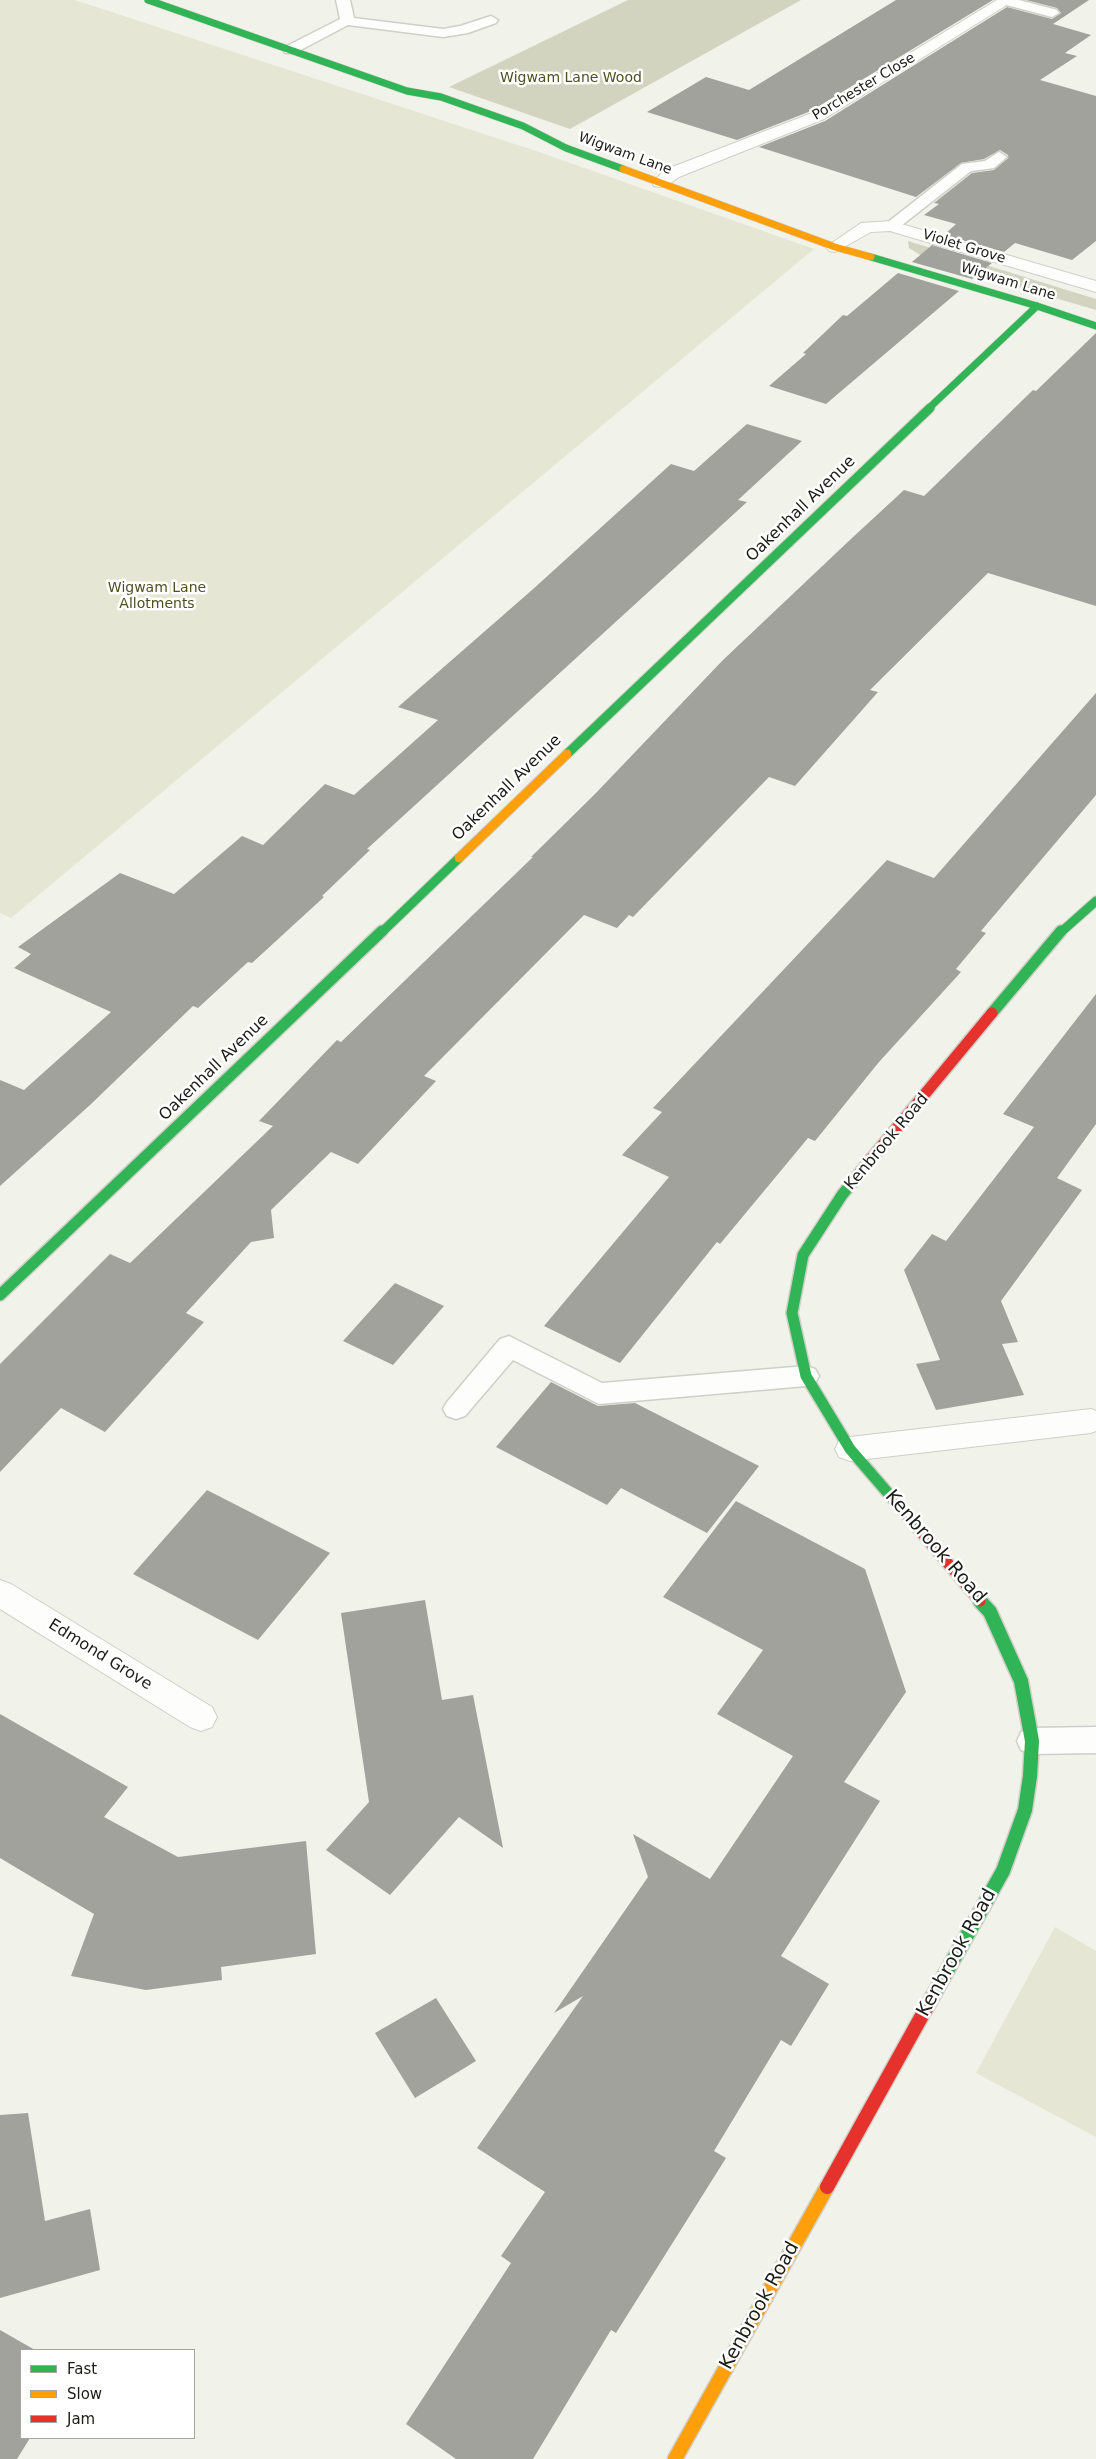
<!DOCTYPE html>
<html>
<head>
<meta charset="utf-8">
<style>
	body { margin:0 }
	#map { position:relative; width:1096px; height:2459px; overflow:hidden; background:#f1f2e9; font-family:"DejaVu Sans",sans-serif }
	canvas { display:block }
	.legend { position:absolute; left:20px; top:2349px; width:175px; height:90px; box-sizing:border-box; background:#fff; border:1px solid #a5a5a3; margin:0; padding:6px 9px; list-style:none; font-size:15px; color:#1d1d18 }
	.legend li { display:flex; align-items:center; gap:10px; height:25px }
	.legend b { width:25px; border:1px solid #a5a5a3 }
</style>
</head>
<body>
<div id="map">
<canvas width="1096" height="2459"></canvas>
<ul class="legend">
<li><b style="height:6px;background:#30b455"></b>Fast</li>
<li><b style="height:6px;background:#ff9f0a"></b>Slow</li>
<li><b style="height:6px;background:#e5322d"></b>Jam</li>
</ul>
</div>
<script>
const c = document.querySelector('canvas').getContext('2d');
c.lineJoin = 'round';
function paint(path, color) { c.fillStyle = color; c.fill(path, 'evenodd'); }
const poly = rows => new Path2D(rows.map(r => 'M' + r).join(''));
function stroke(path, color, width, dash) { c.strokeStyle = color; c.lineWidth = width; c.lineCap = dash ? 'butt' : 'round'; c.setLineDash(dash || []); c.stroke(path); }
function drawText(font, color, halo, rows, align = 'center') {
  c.font = font + ' "DejaVu Sans",sans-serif'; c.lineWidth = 5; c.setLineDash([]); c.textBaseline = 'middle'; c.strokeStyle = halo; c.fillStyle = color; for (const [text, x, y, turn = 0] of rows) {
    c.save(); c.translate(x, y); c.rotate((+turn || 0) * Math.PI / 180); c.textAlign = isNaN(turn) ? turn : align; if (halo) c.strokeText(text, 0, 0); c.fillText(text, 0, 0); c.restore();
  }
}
const green = poly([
	[0,0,75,0,539,152,814,249,11,918,0,913],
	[1055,1927,1096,1951,1096,2137,976,2073]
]);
const forest = poly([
	[628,0,801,0,570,129,449,87],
	[908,241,1096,299,1096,310,930,261,909,248]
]);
const building = poly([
	[896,0,993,0,811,111,737,140,647,112,706,77,749,90],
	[1026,0,1089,0,1053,24,1091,35,1065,53,1077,56,1040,80,1096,96,1096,241,1072,260,1015,243,1004,252,944,235,956,224,924,215,939,204,934,203,972,173,994,170,1008,158,1008,155,1000,150,984,159,961,163,916,197,759,147,825,121,1007,7,1052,19,1061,13,1057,8],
	[932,245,992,263,972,279,912,262],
	[898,273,959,291,826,404,769,386,806,354,803,353,843,315,847,316],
	[1096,333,1096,606,988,573,870,690,878,692,795,786,769,777,633,917,629,915,617,928,584,915,424,1076,436,1081,358,1164,331,1152,271,1210,274,1238,251,1242,186,1313,204,1322,105,1432,61,1408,0,1472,0,1364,110,1254,130,1263,273,1126,259,1121,337,1040,341,1042,533,857,531,857,595,794,723,660,852,538,904,490,924,496,1033,390,1036,391],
	[747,424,802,441,738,500,747,502,367,849,370,850,322,896,324,897,252,963,248,962,198,1008,193,1006,90,1105,0,1186,0,1080,24,1090,111,1012,14,968,31,954,18,947,120,873,174,894,242,836,263,845,325,784,354,795,438,720,398,707,532,590,671,464,694,471],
	[1096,693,1096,795,981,931,986,933,956,969,961,972,879,1062,815,1141,808,1138,720,1244,717,1242,620,1363,544,1326,669,1177,622,1155,662,1112,653,1108,887,860,934,878],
	[1096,994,1096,1124,1057,1178,1082,1190,1001,1301,1018,1342,1002,1344,1024,1395,936,1410,916,1364,940,1360,904,1270,932,1234,946,1241,1034,1127,1003,1114],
	[395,1283,444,1306,393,1365,343,1341],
	[551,1382,598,1406,635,1403,759,1466,707,1533,621,1488,607,1505,496,1447],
	[207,1490,330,1553,258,1640,133,1574],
	[736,1501,865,1569,906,1692,844,1782,880,1801,781,1956,829,1984,791,2046,781,2040,714,2151,726,2158,616,2333,611,2330,533,2459,456,2459,406,2424,511,2263,501,2256,545,2192,477,2148,583,1996,554,2013,648,1877,633,1834,710,1879,793,1756,717,1714,763,1650,663,1597],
	[425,1600,442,1700,473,1695,503,1848,459,1817,390,1895,326,1850,369,1802,341,1613],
	[0,1714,128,1787,104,1817,178,1857,306,1841,316,1954,221,1967,222,1980,146,1990,71,1976,94,1914,0,1858],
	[436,1998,476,2061,415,2098,375,2033],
	[28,2113,45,2221,90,2209,100,2270,0,2298,0,2115],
	[0,2330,35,2350,21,2350,21,2438,30,2438,17,2459,0,2459]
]);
const lane = poly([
	[336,0,350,0,354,18,443,29,460,26,491,16,498,20,496,23,468,33,443,37,348,25,295,53,285,53,283,50,285,47,340,19,336,0],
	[997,0,1019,0,1057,10,1059,13,1052,17,999,3,997,0],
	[999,152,1007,157,994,168,971,171,897,229,885,229,883,226,962,164,985,161,999,152],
	[509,1336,602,1383,806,1366,815,1369,819,1376,815,1383,806,1386,599,1404,513,1360,465,1416,456,1419,447,1416,443,1409,447,1402,500,1339,509,1336],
	[1096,1727,1096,1753,1032,1754,1021,1750,1017,1741,1021,1732,1032,1728,1096,1727]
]);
const street = poly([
	[997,0,1013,1,824,119,679,177,666,186,660,187,654,186,652,182,667,169,812,113,997,0],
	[891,221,1096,281,1096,292,890,231,871,232,835,252,829,251,826,247,861,223,891,221],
	[1091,1409,1096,1411,1096,1431,1091,1433,850,1461,839,1457,835,1449,839,1441,850,1437,1091,1409],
	[0,1580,11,1584,212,1707,217,1717,212,1727,201,1731,190,1727,0,1609,0,1580]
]);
const fastFar3 = poly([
	[148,0,407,91,441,97,523,126,566,148,623,169],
	[871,257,1037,306,1096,326],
	[928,409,1037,306]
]);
const fastFar2 = poly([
	[567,754,930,408],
	[381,933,459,858],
	[1060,933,1096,901]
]);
const fastFar1 = poly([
	[992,1013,1061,931],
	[871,1159,842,1195,803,1255,792,1313,806,1376,850,1449,906,1514],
	[0,1295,382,931],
	[980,1601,981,1602]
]);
const fast = poly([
	[929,2003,1003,1871,1025,1810,1030,1776,1032,1741,1021,1681,990,1612,980,1601]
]);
const slowFar2 = poly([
	[623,169,835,247,871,257]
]);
const slowFar1 = poly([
	[459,858,567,754]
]);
const slow = poly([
	[675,2459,827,2187]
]);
const jamFar1 = poly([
	[871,1159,992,1013],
	[906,1514,980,1601]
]);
const jam = poly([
	[827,2187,929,2003]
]);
const farParknames = [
	["Wigwam Lane Wood",571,78],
	["Wigwam Lane",157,588],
	["Allotments",157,604]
];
const farStreetnames = [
	["Porchester Close",864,87,-31],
	["Wigwam Lane",625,154,20],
	["Violet Grove",964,247,17],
	["Wigwam Lane",1008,282,17]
];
const streetNames = [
	["Oakenhall Avenue",801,509,-44],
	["Oakenhall Avenue",507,788,-44],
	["Oakenhall Avenue",214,1068,-44],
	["Kenbrook Road",887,1142,-50],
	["Edmond Grove",100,1655,32]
];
const nearStreetnames = [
	["Kenbrook Road",935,1547,49],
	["Kenbrook Road",957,1953,-61],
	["Kenbrook Road",760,2306,-61]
];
paint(green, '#e5e7d4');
paint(forest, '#d2d4c0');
paint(building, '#a2a29c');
stroke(lane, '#cfcfc8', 3);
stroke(street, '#cfcfc8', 2);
stroke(fastFar3, '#cfcfc8', 8);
stroke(fastFar2, '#cfcfc8', 11);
stroke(fastFar1, '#cfcfc8', 14);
stroke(fast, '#cfcfc8', 17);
stroke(slowFar2, '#cfcfc8', 8);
stroke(slowFar1, '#cfcfc8', 11);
stroke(slow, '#cfcfc8', 17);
stroke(jamFar1, '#cfcfc8', 14);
stroke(jam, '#cfcfc8', 17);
paint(lane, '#fdfdfc');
paint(street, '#fdfdfc');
stroke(fastFar3, '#30b455', 7);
stroke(fastFar2, '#30b455', 9);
stroke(fastFar1, '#30b455', 11);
stroke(fast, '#30b455', 14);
stroke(slowFar2, '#ff9f0a', 7);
stroke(slowFar1, '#ff9f0a', 9);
stroke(slow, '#ff9f0a', 14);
stroke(jamFar1, '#e5322d', 11);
stroke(jam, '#e5322d', 14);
drawText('14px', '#4e511f', '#fff', farParknames);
drawText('14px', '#1d1d18', '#fff', farStreetnames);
drawText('16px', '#1d1d18', '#fff', streetNames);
drawText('19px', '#1d1d18', '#fff', nearStreetnames);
</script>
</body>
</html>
